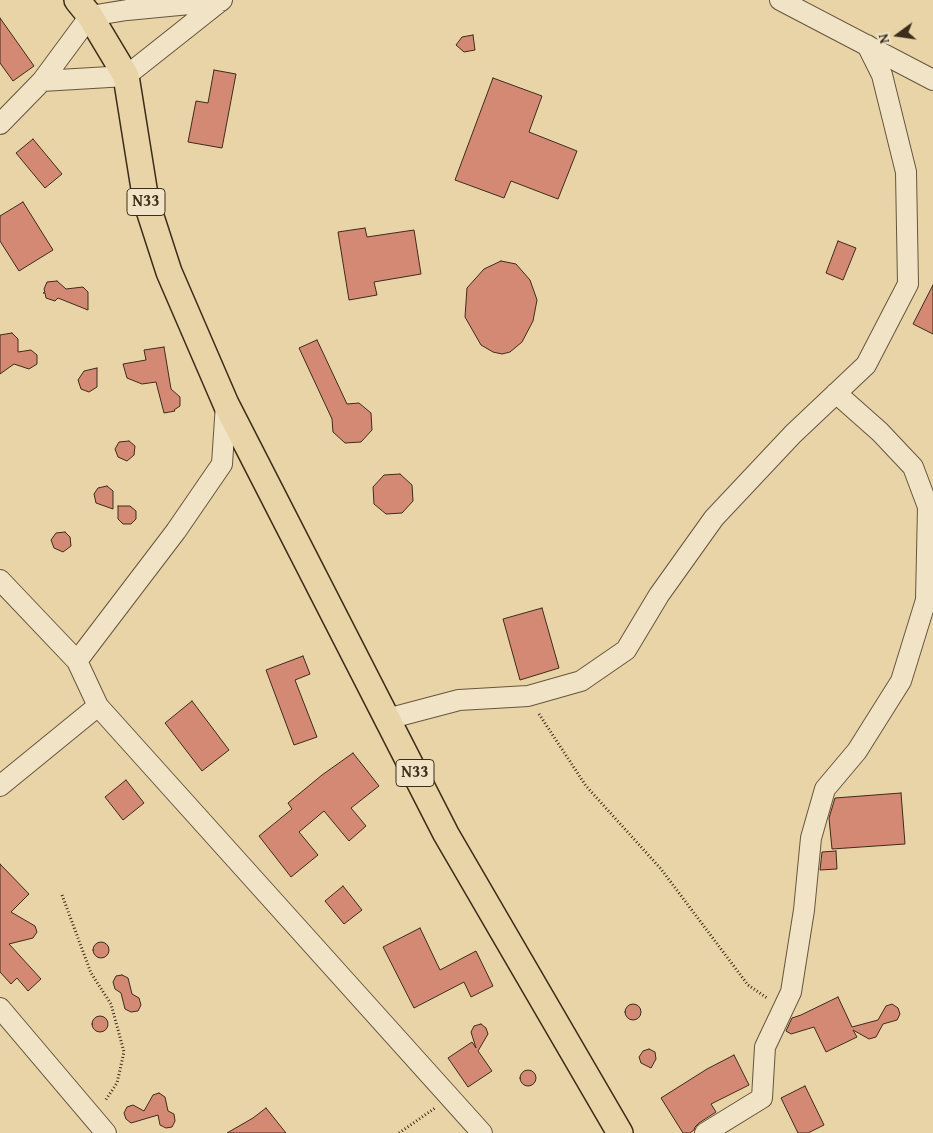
<!DOCTYPE html>
<html>
<head>
<meta charset="utf-8">
<style>
	body { margin:0 }
	#map { position:relative; width:933px; height:1133px; overflow:hidden; background:#e8d4a7; font-family:"Gentium Book Plus",serif }
	canvas { display:block }
	.north { position:absolute; left:873px; top:10px; width:50px; height:50px; -webkit-text-stroke:4px #f0e3c6; paint-order:stroke; rotate:256deg; font-size:14px; font-weight:700; line-height:20px; text-align:center; color:#3c2c1a }
	.north::after { content:''; display:block; margin:auto; width:18px; height:22px; background:#3c2c1a; clip-path:polygon(50% 0,100% 100%,50% 72%,0 100%) }
</style>
</head>
<body>
<div id="map">
<canvas width="933" height="1133"></canvas>
<div class="north">N</div>
</div>
<script>
const c = document.querySelector('canvas').getContext('2d');
c.lineJoin = 'round';
function paint(path, color) { c.fillStyle = color; c.fill(path, 'evenodd'); }
const poly = rows => new Path2D(rows.map(r => 'M' + r).join(''));
function stroke(path, color, width, dash) { c.strokeStyle = color; c.lineWidth = width; c.lineCap = dash ? 'butt' : 'round'; c.setLineDash(dash || []); c.stroke(path); }
function drawText(font, color, halo, rows, align = 'center') {
  c.font = font + ' "Gentium Book Plus",serif'; c.lineWidth = 4; c.setLineDash([]); c.textBaseline = 'middle'; c.strokeStyle = halo; c.fillStyle = color; for (const [text, x, y, turn = 0] of rows) {
    c.save(); c.translate(x, y); c.rotate((+turn || 0) * Math.PI / 180); c.textAlign = isNaN(turn) ? turn : align; if (halo) c.strokeText(text, 0, 0); c.fillText(text, 0, 0); c.restore();
  }
}
const building = poly([
	[0,18,34,66,13,81,0,63,0,18],
	[473,35,475,50,464,52,456,45,462,37,473,35],
	[214,70,236,74,222,148,188,142,196,101,208,103,214,70],
	[493,78,542,96,529,132,577,151,558,199,511,181,504,198,455,180,493,78],
	[33,139,62,174,45,188,16,153,33,139],
	[23,202,53,250,19,271,0,241,0,216,23,202],
	[365,228,367,237,414,230,421,274,374,282,377,295,349,300,338,232,365,228],
	[838,241,856,248,843,280,826,273,838,241],
	[501,261,516,264,530,280,537,300,533,321,522,342,510,352,502,354,493,352,481,345,465,317,467,288,484,269,501,261],
	[57,281,66,289,83,287,88,292,88,310,58,298,55,301,46,298,45,293,43,293,45,292,44,289,47,282,57,281],
	[933,285,933,334,913,324,933,285],
	[12,333,18,339,18,352,31,350,37,355,37,364,29,369,14,364,0,374,0,335,12,333],
	[317,340,347,404,359,403,371,413,372,430,361,442,345,443,333,432,332,419,299,348,317,340],
	[164,347,171,389,180,397,180,406,174,410,175,411,164,413,156,382,142,384,127,378,123,364,146,360,144,350,164,347],
	[97,368,97,387,89,392,81,389,78,380,84,371,97,368],
	[129,441,135,446,134,455,127,461,118,457,115,449,119,442,129,441],
	[400,474,412,485,413,501,402,513,386,514,374,504,373,487,384,475,400,474],
	[107,486,113,491,113,509,96,503,94,494,98,488,107,486],
	[118,506,130,506,136,511,136,519,131,524,123,524,118,519,118,506],
	[65,532,70,537,71,546,63,552,54,548,51,540,56,533,65,532],
	[542,608,559,668,520,680,503,619,542,608],
	[303,656,310,674,295,680,317,737,294,745,266,670,303,656],
	[192,701,229,750,202,771,165,723,192,701],
	[353,753,379,786,351,808,366,826,349,841,324,811,299,832,318,855,291,877,259,836,292,809,288,803,322,775,353,753],
	[126,780,144,803,123,820,105,797,126,780],
	[901,793,905,844,832,849,829,818,835,798,901,793],
	[836,851,837,869,820,870,822,852,836,851],
	[0,864,29,894,11,912,35,926,37,932,33,938,9,944,41,979,28,991,17,978,11,984,0,972,0,864],
	[343,886,362,910,344,924,325,901,343,886],
	[420,928,440,970,476,951,493,986,471,997,464,982,414,1008,383,947,420,928],
	'93 950a8 8 0 1 1 16 0a8 8 0 1 1-16 0Z',
	[122,975,128,978,132,994,139,998,141,1005,138,1011,131,1012,125,1009,121,993,115,989,113,982,116,976,122,975],
	[838,997,852,1027,878,1020,886,1006,892,1004,898,1008,900,1014,897,1020,883,1024,876,1037,869,1039,853,1030,857,1037,826,1052,814,1027,791,1034,786,1031,792,1018,801,1015,838,997],
	'625 1012a8 8 0 1 1 16 0a8 8 0 1 1-16 0Z',
	'92 1024a8 8 0 1 1 16 0a8 8 0 1 1-16 0Z',
	[481,1024,486,1028,488,1034,478,1051,492,1071,468,1087,448,1058,472,1042,476,1048,471,1032,474,1026,481,1024],
	[649,1049,655,1052,656,1059,651,1068,641,1063,639,1057,643,1051,649,1049],
	[734,1055,749,1085,711,1104,716,1112,699,1123,695,1127,694,1130,690,1133,683,1133,661,1098,707,1069,734,1055],
	'520 1078a8 8 0 1 1 16 0a8 8 0 1 1-16 0Z',
	[805,1086,824,1125,808,1133,798,1133,781,1098,805,1086],
	[159,1093,165,1097,168,1111,174,1114,175,1121,172,1127,166,1128,160,1125,158,1115,131,1123,126,1119,124,1113,127,1107,133,1105,144,1111,153,1095,159,1093],
	[266,1108,286,1133,227,1133,253,1118,266,1108]
]);
const path = poly([
	[539,714,586,786,661,869,748,985,767,998],
	[62,895,91,973,111,1004,124,1052,117,1083,105,1101],
	[399,1133,435,1108]
]);
const minor = poly([
	[780,0,933,80],
	[42,81,126,76,222,0],
	[0,124,42,81,90,16,127,10,221,1],
	[0,580,77,661,98,706,482,1133],
	[77,661,176,531,222,464,226,404],
	[387,719,459,700,528,696,581,681,626,650,659,595,714,518,793,434,866,365,908,284,906,172,882,75,867,45],
	[0,786,98,706],
	[0,1008,106,1133],
	[705,1133,762,1098,765,1047,791,992,804,910,811,838,825,789,857,751,901,681,926,600,928,507,913,467,880,432,836,393]
]);
const major = poly([
	[77,0,90,16,126,76,146,201,169,272,226,404,446,834,620,1133]
]);
const shields = [
	[146,202,38],
	[415,773,38]
];
const shieldNames = [
	["N33",146,202],
	["N33",415,773]
];
paint(building, '#d48975');
stroke(building, '#3c2c1a', 1);
stroke(minor, '#67563d', 22);
stroke(major, '#3c2c1a', 28);
stroke(path, '#3c2c1a', 3, [1, 2.5]);
stroke(minor, '#f0e3c6', 20);
stroke(major, '#e8d4a7', 25);
for (const [x, y, w] of shields) { const box = new Path2D(); box.roundRect(x - w / 2, y - 13.5, w, 27, 4); c.fillStyle = '#f0e3c6'; c.fill(box); stroke(box, '#3c2c1a', 1); }
drawText('bold 16px', '#3c2c1a', null, shieldNames);
</script>
</body>
</html>
